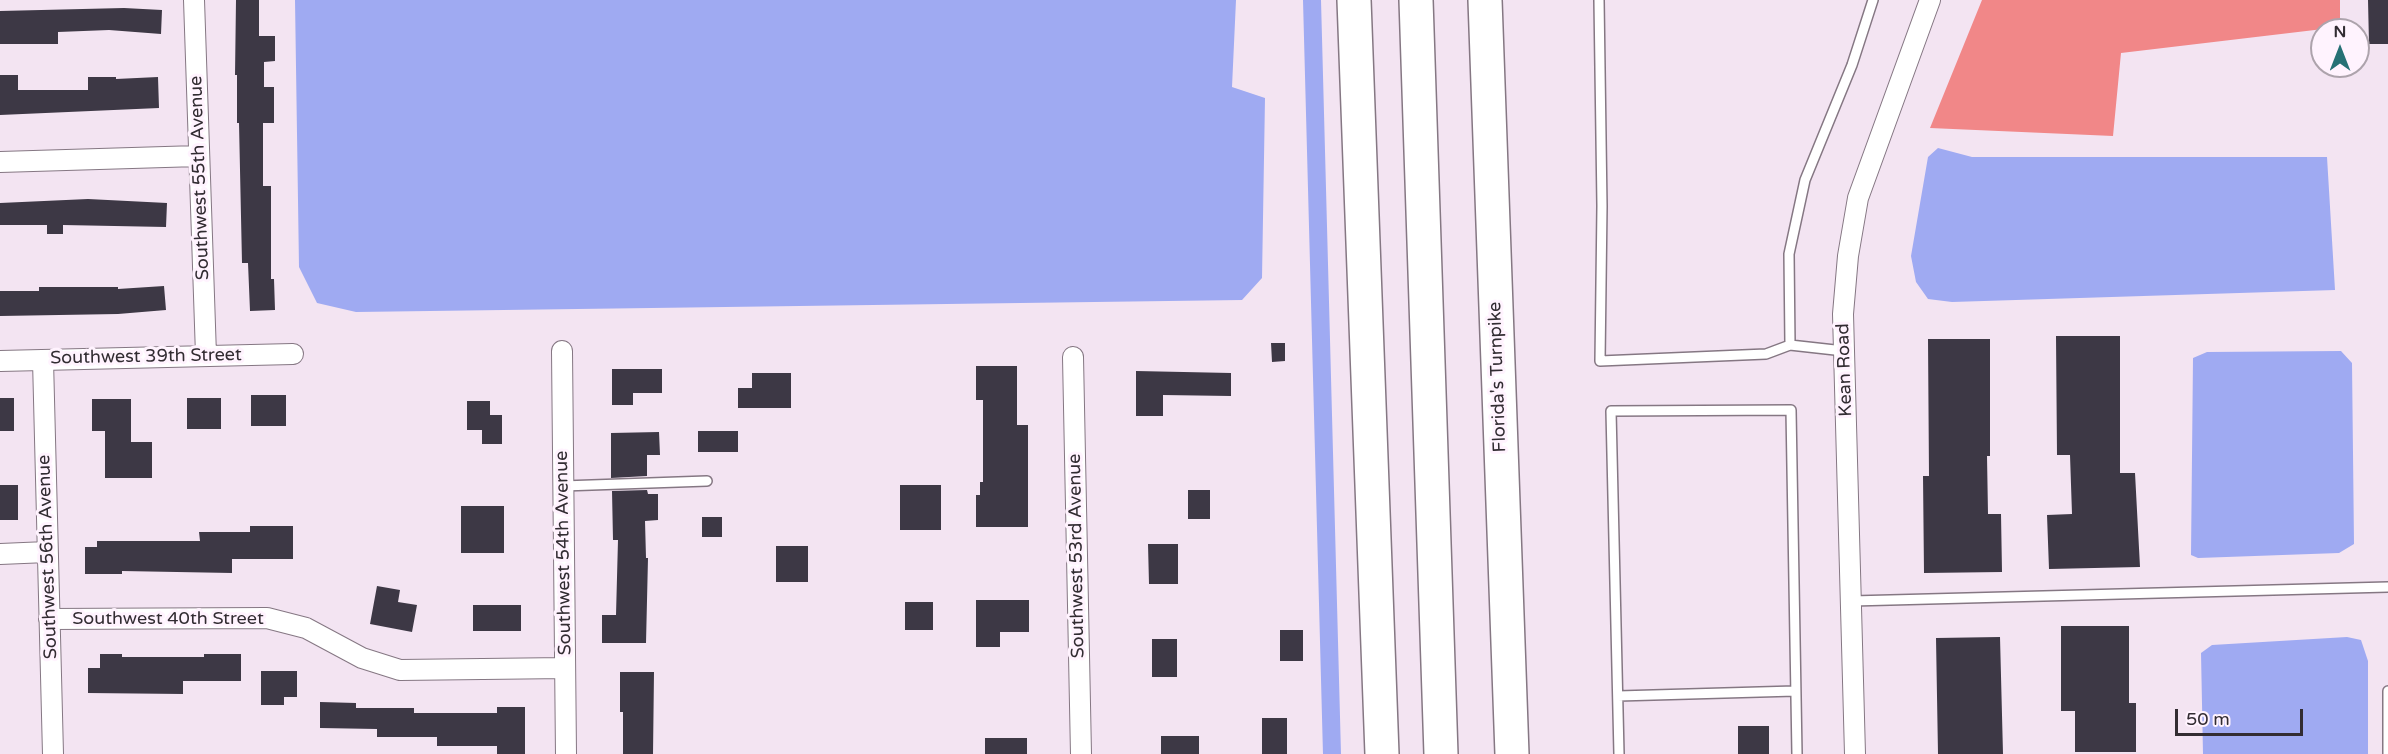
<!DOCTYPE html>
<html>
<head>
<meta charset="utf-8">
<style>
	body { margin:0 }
	#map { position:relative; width:2388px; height:754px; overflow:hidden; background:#f3e4f2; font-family:"Varela Round",sans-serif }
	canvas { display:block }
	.north { position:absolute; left:2310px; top:18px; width:60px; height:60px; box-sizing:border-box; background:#fff3fe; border:2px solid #ada3ac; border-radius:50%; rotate:0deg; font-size:16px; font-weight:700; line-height:24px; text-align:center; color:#322c32 }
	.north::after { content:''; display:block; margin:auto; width:21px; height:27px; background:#267175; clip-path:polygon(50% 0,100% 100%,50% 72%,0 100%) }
	.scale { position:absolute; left:2175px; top:709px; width:128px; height:27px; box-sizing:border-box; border:3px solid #322c32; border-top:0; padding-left:8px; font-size:18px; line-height:21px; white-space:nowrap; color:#322c32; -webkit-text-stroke:4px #fff3fe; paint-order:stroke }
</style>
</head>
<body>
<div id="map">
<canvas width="2388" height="754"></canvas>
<div class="north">N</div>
<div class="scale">50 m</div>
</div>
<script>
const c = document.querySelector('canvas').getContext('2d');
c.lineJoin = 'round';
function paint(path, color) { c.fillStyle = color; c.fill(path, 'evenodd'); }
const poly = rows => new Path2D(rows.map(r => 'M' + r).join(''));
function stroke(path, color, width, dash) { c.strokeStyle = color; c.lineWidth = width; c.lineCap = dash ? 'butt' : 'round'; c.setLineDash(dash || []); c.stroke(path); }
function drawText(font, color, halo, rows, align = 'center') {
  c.font = font + ' "Varela Round",sans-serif'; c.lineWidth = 6; c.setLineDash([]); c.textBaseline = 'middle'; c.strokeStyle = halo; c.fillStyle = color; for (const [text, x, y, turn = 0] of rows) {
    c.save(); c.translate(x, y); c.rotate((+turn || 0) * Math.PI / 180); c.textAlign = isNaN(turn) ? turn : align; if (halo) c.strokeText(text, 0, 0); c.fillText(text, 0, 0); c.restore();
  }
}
const forest = poly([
	[1982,0,2340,0,2340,27,2121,53,2113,136,1930,128]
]);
const water = poly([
	[295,0,1236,0,1232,87,1265,98,1262,278,1242,300,356,312,317,303,299,267],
	[1938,148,1972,157,2327,157,2335,290,1952,302,1928,299,1916,282,1911,256,1928,157],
	[2341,351,2352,363,2354,544,2339,553,2198,558,2191,555,2193,358,2207,352],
	[2347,637,2361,640,2368,661,2368,754,2203,754,2201,653,2212,645]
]);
const canal = poly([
	[1312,0,1332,754]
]);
const building = poly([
	[236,0,259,0,259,36,275,36,275,61,264,62,264,87,274,87,274,123,263,123,263,186,271,186,271,279,274,279,275,310,250,311,248,263,242,263,239,123,237,123,237,75,235,75],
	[2368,0,2388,0,2388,44,2369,44],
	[124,8,162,10,161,34,109,30,58,32,58,44,0,44,0,11],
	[0,75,18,75,18,90,88,90,88,77,116,77,116,79,158,77,159,108,0,115],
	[88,199,167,203,166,227,63,225,63,234,47,234,47,225,0,225,0,203],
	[164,286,166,310,118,314,0,316,0,291,39,291,39,287,118,287,118,289],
	[2056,336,2120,336,2120,473,2135,473,2140,567,2049,569,2047,515,2072,514,2070,455,2057,455],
	[1928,339,1990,339,1990,456,1987,456,1988,514,2001,514,2002,572,1924,573,1923,476,1929,476],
	[1271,343,1285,343,1285,361,1272,362],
	[976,366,1017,366,1017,425,1028,425,1028,527,976,527,976,495,980,495,980,482,983,482,983,400,976,400],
	[612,369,662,369,662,393,633,393,633,405,612,405],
	[1136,371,1231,373,1231,396,1163,395,1163,416,1136,416],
	[752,373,791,373,791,408,738,408,738,388,752,388],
	[251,395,286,395,286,426,251,426],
	[0,398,14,398,14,431,0,431],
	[187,398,221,398,221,429,187,429],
	[92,399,131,399,131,442,152,442,152,478,105,478,105,431,92,431],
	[467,401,490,401,490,415,502,415,502,444,482,444,482,430,467,430],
	[698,431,738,431,738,452,698,452],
	[659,432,660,455,647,455,647,476,611,478,611,433],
	[0,485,18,485,18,520,0,520],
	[900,485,941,485,941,530,900,530],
	[647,490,648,494,658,494,658,520,645,521,646,558,648,558,646,643,602,643,602,615,616,615,618,540,613,540,612,491],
	[1188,490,1210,490,1210,519,1188,519],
	[461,506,504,506,504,553,461,553],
	[702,517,722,517,722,537,702,537],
	[250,526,293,526,293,559,232,559,232,573,122,571,122,574,85,574,85,547,97,547,97,541,200,541,199,532,250,532],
	[1148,544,1178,544,1178,584,1149,584],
	[776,546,808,546,808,582,776,582],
	[377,586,400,590,398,602,417,605,412,632,370,624],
	[976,600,1029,600,1029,632,1000,632,1000,647,976,647],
	[905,602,933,602,933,630,905,630],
	[473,605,521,605,521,631,473,631],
	[2061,626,2129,626,2129,703,2136,703,2136,752,2075,752,2075,711,2061,711],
	[1280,630,1303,630,1303,661,1280,661],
	[2000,637,2003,754,1938,754,1936,638],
	[1152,639,1177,639,1177,677,1152,677],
	[100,654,122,654,122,657,204,657,204,654,241,654,241,681,183,681,183,694,88,693,88,668,100,668],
	[261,671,297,671,297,697,284,697,284,705,261,705],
	[620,672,654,672,653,754,623,754,623,712,620,712],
	[320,702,356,703,356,708,414,708,414,713,497,713,497,707,525,707,525,754,497,754,497,746,437,746,437,737,377,737,377,729,320,728],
	[1262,718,1287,718,1287,754,1262,754],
	[1738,726,1769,726,1769,754,1738,754],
	[1161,736,1199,736,1199,754,1161,754],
	[985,738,1027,738,1027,754,985,754]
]);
const lane = poly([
	[1599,0,1602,206,1600,361,1766,354,1790,345,1844,351],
	[1790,345,1789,254,1805,180,1852,65,1873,0],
	[563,486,707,481],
	[1852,601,2388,587],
	[1618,696,1795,691],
	[1619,754,1611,411,1791,410,1797,754],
	[2388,754,2388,691]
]);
const street = poly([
	[194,0,206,355],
	[0,162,198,156],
	[562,351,566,754],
	[1073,357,1081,754],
	[43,360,53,754],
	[0,361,293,354],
	[0,554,47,552],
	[49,619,267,618,306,628,362,658,400,670,565,668],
	[1855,754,1843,314,1848,256,1858,198,1930,0]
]);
const highway = poly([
	[1354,0,1382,754],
	[1416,0,1441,754],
	[1485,0,1512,754]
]);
const streetNames = [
	["Southwest 55th Avenue",200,178,-92],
	["Southwest 39th Street",146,357,-1],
	["Kean Road",1845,370,-92],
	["Florida's Turnpike",1498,377,-92],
	["Southwest 54th Avenue",564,553,-91],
	["Southwest 53rd Avenue",1077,556,-91],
	["Southwest 56th Avenue",48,557,-92],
	["Southwest 40th Street",168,619]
];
paint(forest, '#f18788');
paint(water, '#9faaf2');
stroke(canal, '#9faaf2', 18);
paint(building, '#3d3845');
stroke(lane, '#857783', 12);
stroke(street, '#857783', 22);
stroke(highway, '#857783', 36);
stroke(lane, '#fff', 9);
stroke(street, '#fff', 20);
stroke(highway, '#fff', 33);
drawText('18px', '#322c32', '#fff3fe', streetNames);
</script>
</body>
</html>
